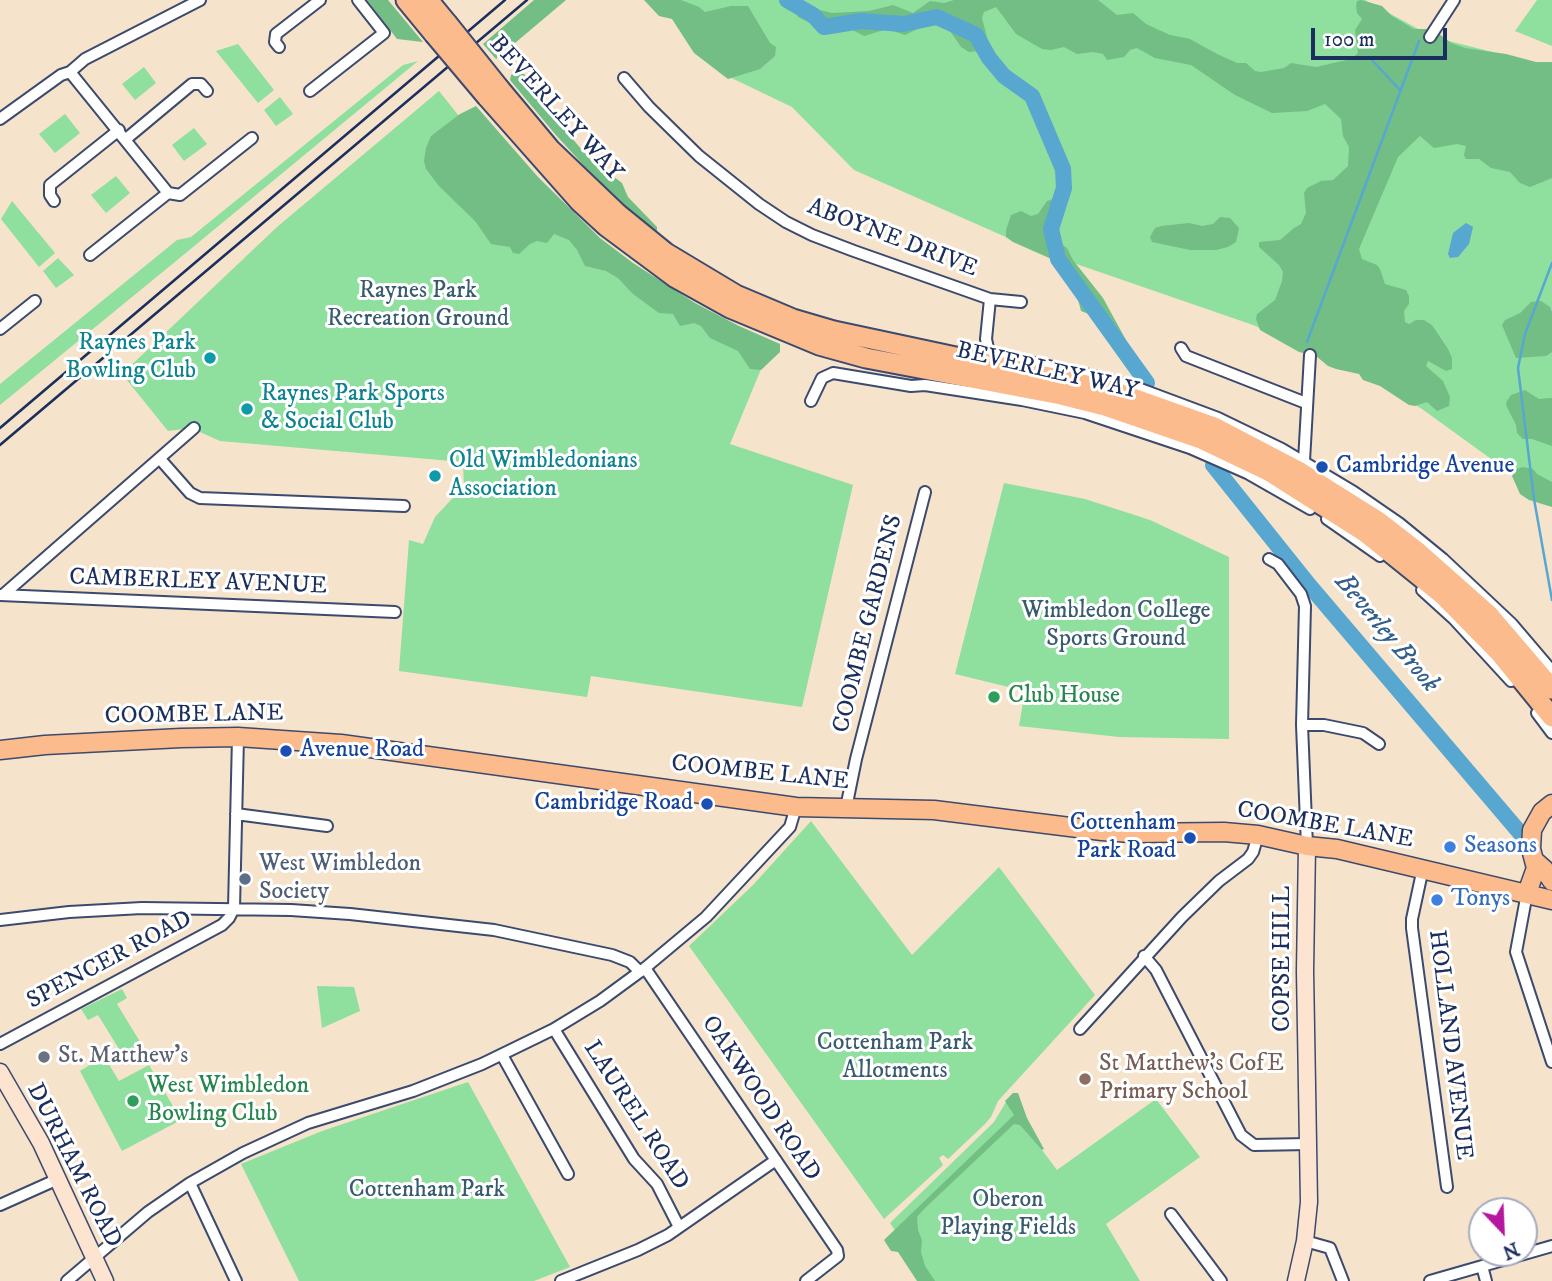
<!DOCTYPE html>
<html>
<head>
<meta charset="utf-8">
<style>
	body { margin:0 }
	#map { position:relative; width:1552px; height:1281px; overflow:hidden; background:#f6e3cb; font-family:"IM FELL DW Pica",serif }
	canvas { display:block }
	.north { position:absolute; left:1468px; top:1197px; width:70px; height:70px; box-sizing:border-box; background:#fff; border:2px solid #a4acbf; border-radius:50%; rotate:157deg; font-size:19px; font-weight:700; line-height:28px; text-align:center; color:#1b2f5e }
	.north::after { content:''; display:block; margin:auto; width:24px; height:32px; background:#b5179e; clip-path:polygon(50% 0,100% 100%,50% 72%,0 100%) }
	.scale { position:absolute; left:1311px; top:28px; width:136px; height:32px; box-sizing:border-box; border:4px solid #1b2f5e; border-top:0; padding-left:9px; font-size:21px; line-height:24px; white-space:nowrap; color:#1b2f5e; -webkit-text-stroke:5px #fff; paint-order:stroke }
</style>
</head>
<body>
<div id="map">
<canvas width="1552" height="1281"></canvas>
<div class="north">N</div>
<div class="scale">100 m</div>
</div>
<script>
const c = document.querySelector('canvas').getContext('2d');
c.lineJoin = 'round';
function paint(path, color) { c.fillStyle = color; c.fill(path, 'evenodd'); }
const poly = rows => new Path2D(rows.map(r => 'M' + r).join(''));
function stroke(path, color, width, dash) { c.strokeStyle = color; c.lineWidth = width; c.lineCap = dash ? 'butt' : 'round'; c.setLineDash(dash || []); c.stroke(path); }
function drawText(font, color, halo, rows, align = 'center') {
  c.font = font + ' "IM FELL DW Pica",serif'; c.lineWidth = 6; c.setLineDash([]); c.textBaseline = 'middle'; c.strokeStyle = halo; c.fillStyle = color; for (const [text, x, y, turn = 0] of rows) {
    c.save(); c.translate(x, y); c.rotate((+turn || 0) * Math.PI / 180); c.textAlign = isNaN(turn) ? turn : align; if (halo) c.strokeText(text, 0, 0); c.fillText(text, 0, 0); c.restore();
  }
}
const green = poly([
	[663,0,1365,0,1433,37,1552,67,1552,503,1422,409,1363,373,1253,325,1033,249,854,170,792,107,719,72],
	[1537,0,1552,0,1552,46,1515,31],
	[238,44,274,90,258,103,216,51],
	[418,61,187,252,0,405,0,384,177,240,191,237,403,65],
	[144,67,156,83,135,100,122,84],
	[439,91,521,194,766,357,730,444,853,485,802,707,591,676,587,697,399,671,409,540,423,544,435,517,464,486,463,462,220,441,191,428,168,431,122,374,277,227],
	[280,97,293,114,276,126,264,110],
	[65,114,80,133,55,153,39,134],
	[194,128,207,144,184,161,172,145],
	[116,176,130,193,106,213,91,195],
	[12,201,55,253,39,267,1,219],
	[58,258,74,275,56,288,43,271],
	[1004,483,1085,499,1150,520,1229,557,1229,739,1119,737,1019,726,1025,691,955,674],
	[811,821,912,955,999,867,1095,995,998,1101,991,1117,985,1124,948,1159,943,1155,939,1158,943,1165,884,1219,689,946,753,885],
	[317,986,354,987,360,1011,322,1028],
	[122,989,127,998,117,1004,142,1045,124,1057,98,1015,88,1020,81,1009],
	[104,1056,119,1081,149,1065,181,1120,122,1151,80,1071],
	[468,1082,570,1267,534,1281,299,1281,241,1164,322,1131],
	[1156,1099,1200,1157,1106,1224,1140,1281,928,1281,890,1223,994,1122,1006,1102,1057,1170]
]);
const forest = poly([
	[367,0,388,0,423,42,397,39],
	[534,0,566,0,496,59,483,44],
	[644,0,681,0,699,7,705,12,731,6,748,6,770,43,776,47,775,56,760,69,728,79,694,53,672,19,659,16],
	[954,0,1098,0,1117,15,1133,13,1146,24,1170,35,1190,39,1217,54,1237,63,1246,63,1255,71,1261,72,1284,68,1291,63,1316,67,1351,59,1358,53,1355,30,1362,19,1357,13,1356,6,1357,1,1361,0,1382,6,1392,16,1414,29,1426,29,1438,33,1451,43,1465,48,1506,54,1536,62,1552,62,1552,178,1530,187,1520,183,1510,172,1491,168,1479,159,1466,159,1464,155,1466,146,1457,144,1434,148,1420,136,1398,157,1359,249,1362,259,1377,265,1380,269,1385,284,1406,290,1409,296,1409,304,1404,311,1405,322,1409,324,1416,320,1424,320,1432,325,1448,349,1452,358,1452,369,1446,371,1428,361,1426,366,1443,381,1450,397,1449,406,1437,411,1427,402,1415,406,1409,405,1380,386,1363,380,1359,374,1336,369,1328,366,1316,356,1299,352,1260,330,1256,319,1257,314,1275,300,1282,281,1283,272,1279,265,1259,247,1259,242,1280,240,1294,228,1301,224,1306,213,1304,193,1307,188,1321,181,1333,180,1348,166,1349,147,1343,136,1341,119,1325,104,1307,111,1272,113,1235,95,1191,65,1155,58,1137,48,1130,50,1124,57,1107,60,1103,54,1093,52,1077,54,1064,47,1051,50,1042,49,1016,34,996,7,984,12,982,18,988,41,987,46,979,51,969,52,961,47,948,28,941,22,930,23,905,35,887,29,864,36,845,26,828,32,798,17,794,7,796,2,800,1,812,8,832,13,869,11,893,5,913,13,930,1,944,3],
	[516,72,524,74,533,84,541,102,594,164,599,165,622,183,628,197,657,227,657,231,651,230,608,192,555,134,510,80,511,75],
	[476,106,538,177,600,238,633,263,695,303,739,326,780,344,780,352,761,370,750,369,738,351,710,338,701,326,694,323,680,326,673,314,659,313,633,294,618,278,606,271,585,266,577,250,569,240,554,234,547,243,537,241,530,244,519,254,513,253,510,247,491,244,475,221,439,186,426,169,424,161,426,148,431,136,460,114],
	[1053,199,1060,201,1061,204,1057,226,1058,242,1067,248,1073,260,1103,298,1149,382,1142,380,1096,317,1081,311,1076,292,1069,281,1058,272,1056,261,1013,242,1006,237,1006,230,1011,215,1021,211,1031,216,1038,214,1047,201],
	[1220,217,1230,218,1239,228,1236,242,1228,247,1216,250,1190,250,1152,242,1150,237,1155,228,1161,226,1189,223,1202,226,1213,224],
	[1541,301,1550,307,1552,312,1552,352,1546,356,1516,358,1502,325,1505,320,1520,313,1531,302],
	[1525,390,1539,399,1552,398,1552,446,1532,439,1523,439,1517,433,1516,425,1506,405,1507,401,1511,395],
	[1523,467,1533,469,1537,474,1552,482,1552,507,1529,500,1520,494,1512,476,1516,469],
	[1013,1093,1018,1093,1027,1118,1044,1149,1042,1150,1020,1125,1014,1124,923,1210,917,1217,918,1230,922,1240,921,1252,925,1266,935,1281,917,1281,898,1252,891,1251,884,1240,1014,1115,1005,1101]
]);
const water = poly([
	[1466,223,1473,227,1469,244,1458,257,1450,258,1448,254,1453,233]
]);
const stream = poly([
	[1372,60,1400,90],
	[1552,263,1525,334,1518,368,1534,499,1552,600],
	[1307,342,1419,41]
]);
const river = poly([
	[787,0,813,15,824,27,861,21,903,24,937,17,976,35,989,58,1004,76,1032,96,1063,169,1064,188,1051,229,1058,259,1147,383],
	[1213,465,1309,585,1521,834]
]);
const street = poly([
	[1430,37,1454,0],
	[279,47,275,42,276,34,320,0],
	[70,72,168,193],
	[624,78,649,107,699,156,759,204,786,222,812,235,854,251,990,299,1021,302],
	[310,91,384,33,358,0],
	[0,119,61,75,70,72,85,59,200,0],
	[126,139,192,84,201,84,207,91],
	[54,201,50,195,50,185,119,130],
	[90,255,168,193,180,195,252,138],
	[0,329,35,301],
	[1181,348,1186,356,1306,403],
	[989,353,986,339,990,299],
	[970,357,989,353,1094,376,1135,387,1218,418,1282,449,1354,492,1399,523,1443,559,1512,624,1552,671],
	[811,401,822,378,833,373,911,386,925,385,1022,400,1085,413,1190,448,1247,473,1310,509],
	[160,459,190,493,200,498,404,506],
	[1304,461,1310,355],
	[1327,519,1380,556],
	[1269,559,1278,564,1301,594,1305,606,1302,725,1307,846],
	[1422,590,1454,619,1511,681],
	[4,594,194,428],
	[0,595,395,612],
	[1537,713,1552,733],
	[1302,725,1324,725,1363,733,1379,744],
	[846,808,856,759,925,492],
	[236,814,327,826],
	[1423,868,1412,919,1412,928,1447,1187],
	[1527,893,1516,952,1552,1062],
	[0,920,69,912,142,908,291,910,350,914,494,930,612,955,630,962,640,972],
	[1144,956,1156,970,1241,1135,1254,1145,1308,1144],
	[645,968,837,1250,838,1256,806,1281],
	[554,1029,634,1159,657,1184,679,1227],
	[1080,1029,1182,917,1219,881,1248,859,1253,852,1258,835],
	[0,1044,222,925,229,918,234,908,238,737],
	[502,1055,568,1174],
	[190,1183,236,1281],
	[0,1205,58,1179],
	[1171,1214,1221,1281],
	[1305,1241,1330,1248,1343,1281],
	[1482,1266,1486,1281],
	[67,1281,148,1212,190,1183,243,1153,308,1123,413,1091,482,1064,554,1029,600,1001,645,968,706,917,790,827,796,807],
	[561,1281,638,1250,668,1235,776,1160],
	[1430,1281,1552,1246]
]);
const secondary = poly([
	[0,1072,41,1143,105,1281],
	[1296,1281,1305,1241,1309,1202,1305,971,1307,846]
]);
const primary = poly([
	[0,750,45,745,181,738,238,737,341,744,796,807,934,810,1102,831,1132,833,1224,832,1258,835,1307,846,1337,849,1552,900],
	[1536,862,1544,869,1552,881],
	[1527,893,1536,868,1531,849,1532,830,1542,812,1552,804]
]);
const highway = poly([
	[406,0,434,34],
	[428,0,447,23],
	[499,88,550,149,618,214,666,253,736,295,793,319,834,331,1110,390,1214,427,1300,472,1378,521,1418,552,1488,614,1552,689],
	[487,97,579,201,606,226,676,278,730,308,819,345,866,358,1061,395,1105,406,1201,439,1270,472,1366,533,1443,595,1499,652,1552,717]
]);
const rail = poly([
	[0,428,505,0],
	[0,445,527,0]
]);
const highwayBridge = poly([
	[447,23,499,88],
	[434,34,487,97]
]);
const markers = [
	[210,358,7,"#0f9aa8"],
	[247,409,7,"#0f9aa8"],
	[1322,467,7,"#1a4fb4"],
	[435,476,7,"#0f9aa8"],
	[994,697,7,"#2e9e5b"],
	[286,751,7,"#1a4fb4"],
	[707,804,7,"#1a4fb4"],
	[1190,838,7,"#1a4fb4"],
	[1450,847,7,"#3f7fe0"],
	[245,879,7,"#5c6f8a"],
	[1437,900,7,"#3f7fe0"],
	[44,1057,7,"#6b7280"],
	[1085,1079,7,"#8d6e63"],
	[133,1101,7,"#2e9e5b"]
];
const streetNames = [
	["BEVERLEY WAY",555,109,48],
	["ABOYNE DRIVE",892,239,21],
	["BEVERLEY WAY",1047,372,13],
	["CAMBERLEY AVENUE",198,583,2],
	["COOMBE GARDENS",869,624,-76],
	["COOMBE LANE",194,716,-1],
	["COOMBE LANE",760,774,6],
	["COOMBE LANE",1325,826,10],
	["COPSE HILL",1284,959,-90],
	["SPENCER ROAD",110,961,-28],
	["HOLLAND AVENUE",1449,1045,83],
	["OAKWOOD ROAD",760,1099,56],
	["LAUREL ROAD",635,1116,57],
	["DURHAM ROAD",73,1166,63]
];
const parkNames = [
	["Raynes Park",418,292],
	["Recreation Ground",418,320],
	["Wimbledon College",1116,612],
	["Sports Ground",1116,640],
	["Cottenham Park",895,1044],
	["Allotments",895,1072],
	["Cottenham Park",427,1191],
	["Oberon",1008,1201],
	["Playing Fields",1008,1229]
];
const cultureNames = [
	["Raynes Park",196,344,"right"],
	["Bowling Club",196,372,"right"],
	["Raynes Park Sports",261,395],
	["& Social Club",261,423],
	["Old Wimbledonians",449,462],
	["Association",449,490]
];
const transitNames = [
	["Cambridge Avenue",1336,467],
	["Avenue Road",300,751],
	["Cambridge Road",693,804,"right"],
	["Cottenham",1176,824,"right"],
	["Park Road",1176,852,"right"]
];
const leisureNames = [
	["Club House",1008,697],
	["West Wimbledon",147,1087],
	["Bowling Club",147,1115]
];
const shopNames = [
	["Seasons",1464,847],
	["Tonys",1451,900]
];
const serviceNames = [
	["West Wimbledon",259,865],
	["Society",259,893]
];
const worshipNames = [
	["St. Matthew's",58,1057]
];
const educationNames = [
	["St Matthew's CofE",1099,1065],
	["Primary School",1099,1093]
];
const waterNames = [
	["Beverley Brook",1386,634,50]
];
paint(green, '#8fdf9e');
paint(forest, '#73be85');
paint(water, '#57a7d1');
stroke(stream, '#57a7d1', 2.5);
stroke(river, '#57a7d1', 16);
stroke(street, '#3c4a6e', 14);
stroke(secondary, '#3c4a6e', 19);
stroke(primary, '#3c4a6e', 21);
stroke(highway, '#3c4a6e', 23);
stroke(street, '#fff', 10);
stroke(secondary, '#fde4d1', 16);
stroke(primary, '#fbbb8c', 18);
stroke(highway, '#fbbb8c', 19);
stroke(rail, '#1b2f5e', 2.5);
stroke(highwayBridge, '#3c4a6e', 23, []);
stroke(highwayBridge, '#fbbb8c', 19);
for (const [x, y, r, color] of markers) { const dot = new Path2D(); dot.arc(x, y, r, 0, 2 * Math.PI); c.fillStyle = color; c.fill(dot); stroke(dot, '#fff', 2.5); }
drawText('24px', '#1b2f5e', '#fff', streetNames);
drawText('24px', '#385b6e', '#fff', parkNames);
drawText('24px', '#0d838f', '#fff', cultureNames, 'left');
drawText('24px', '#164399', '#fff', transitNames, 'left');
drawText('24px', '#27864d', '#fff', leisureNames, 'left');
drawText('24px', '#366cbe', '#fff', shopNames, 'left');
drawText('24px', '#4e5e75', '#fff', serviceNames, 'left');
drawText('24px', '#5b616d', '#fff', worshipNames, 'left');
drawText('24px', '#785e54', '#fff', educationNames, 'left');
drawText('italic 26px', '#335f8c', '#fff', waterNames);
</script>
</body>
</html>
